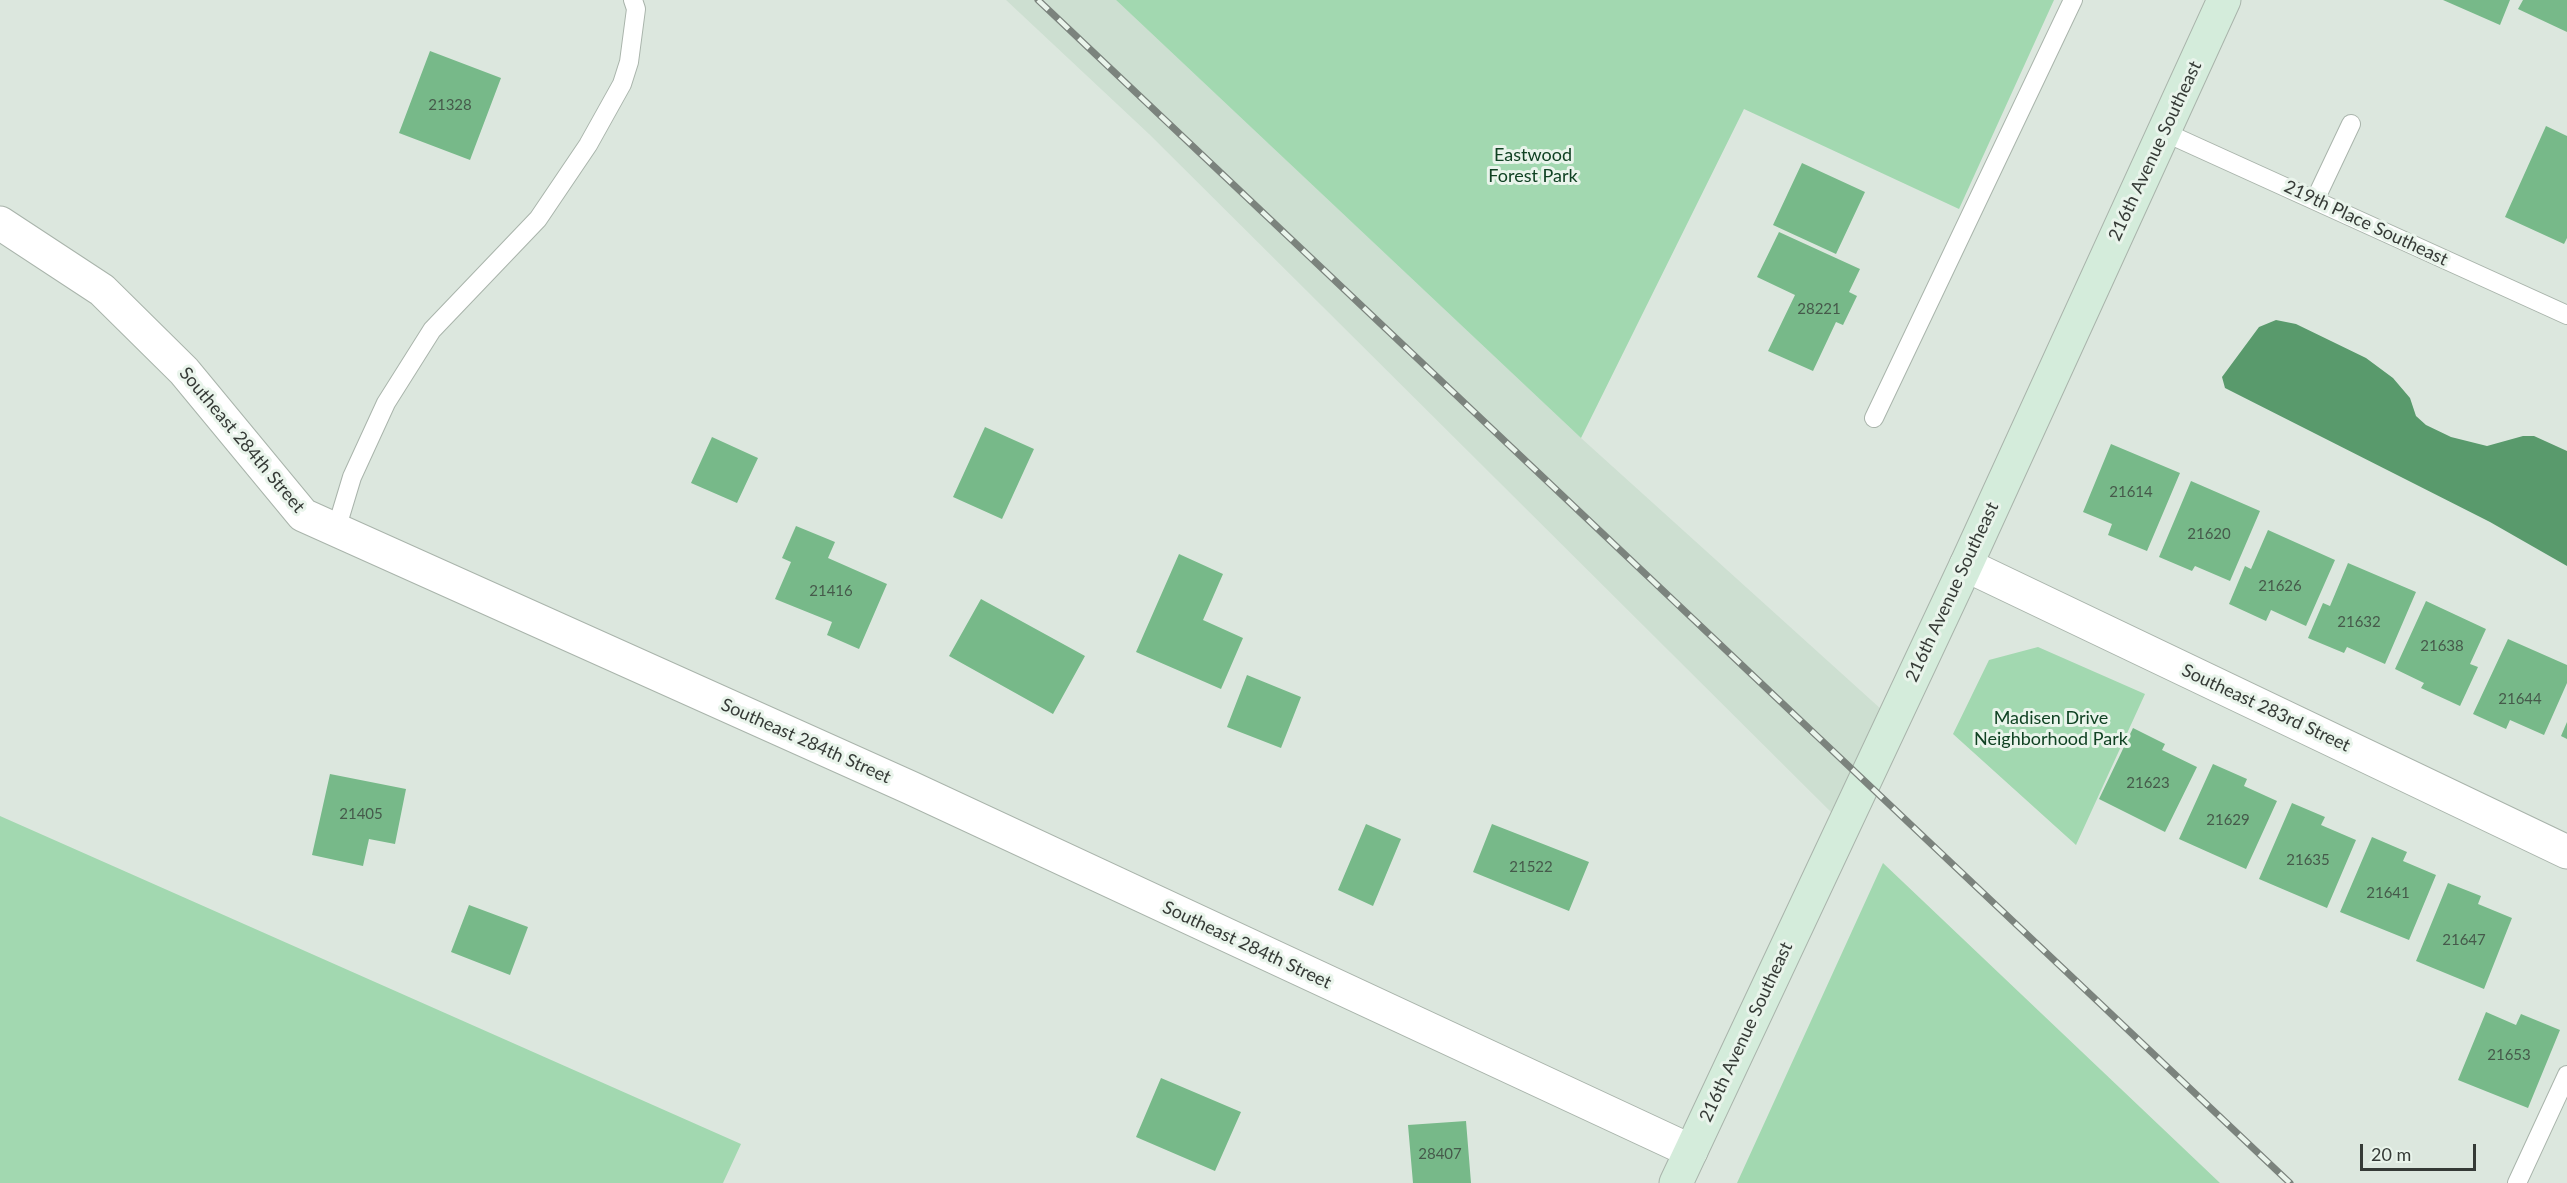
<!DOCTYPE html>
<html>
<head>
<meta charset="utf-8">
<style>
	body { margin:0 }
	#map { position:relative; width:2567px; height:1183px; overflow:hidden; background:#dce7de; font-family:Lato,sans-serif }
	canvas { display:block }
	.scale { position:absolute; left:2360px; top:1144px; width:116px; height:27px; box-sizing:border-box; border:3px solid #353a36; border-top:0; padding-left:8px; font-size:18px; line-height:21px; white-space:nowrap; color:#353a36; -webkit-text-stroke:4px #e9f4eb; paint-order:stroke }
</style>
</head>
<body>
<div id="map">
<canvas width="2567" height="1183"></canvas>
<div class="scale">20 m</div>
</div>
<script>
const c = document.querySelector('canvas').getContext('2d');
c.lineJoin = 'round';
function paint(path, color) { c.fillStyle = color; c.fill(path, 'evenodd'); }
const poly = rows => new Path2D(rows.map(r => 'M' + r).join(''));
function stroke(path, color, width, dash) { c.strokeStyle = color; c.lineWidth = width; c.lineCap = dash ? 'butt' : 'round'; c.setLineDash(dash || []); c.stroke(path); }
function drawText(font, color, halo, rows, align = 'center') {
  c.font = font + ' Lato,sans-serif'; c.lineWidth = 6; c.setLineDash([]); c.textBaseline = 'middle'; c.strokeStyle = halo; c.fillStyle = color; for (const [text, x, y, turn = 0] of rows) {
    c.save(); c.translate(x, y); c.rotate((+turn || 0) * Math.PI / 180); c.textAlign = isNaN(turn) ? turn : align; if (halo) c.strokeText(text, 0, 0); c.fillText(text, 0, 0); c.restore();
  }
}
const built = poly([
	[1006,0,1116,0,1581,438,1892,719,1843,824,1149,134]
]);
const green = poly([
	[1116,0,2054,0,1959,209,1744,109,1581,438],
	[2038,647,2145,694,2076,845,1953,734,1989,660],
	[0,816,741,1144,723,1183,0,1183],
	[1883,863,2220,1183,1737,1183]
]);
const water = poly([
	[2276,320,2296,324,2366,358,2393,378,2410,398,2416,416,2426,425,2451,437,2487,446,2523,436,2534,436,2567,451,2567,566,2490,522,2225,388,2222,377,2259,327]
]);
const building = poly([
	[2443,0,2510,0,2500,25],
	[2523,0,2567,0,2567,32,2518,9],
	[430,51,501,78,470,160,399,133],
	[2546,126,2567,136,2567,238,2564,244,2505,217],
	[1802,163,1865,192,1836,254,1773,225],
	[1779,232,1860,269,1849,292,1857,296,1843,325,1836,322,1813,371,1768,351,1795,295,1757,277],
	[985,427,1034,449,1002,519,953,497],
	[712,437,758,458,737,503,691,483],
	[2111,444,2180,473,2147,551,2108,535,2112,524,2083,512],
	[2191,481,2260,511,2230,581,2195,566,2192,571,2159,557],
	[796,526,835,542,828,558,887,584,859,649,827,635,832,622,775,599,791,562,782,558],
	[2268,530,2335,560,2306,626,2271,610,2266,621,2229,604,2245,566,2251,569],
	[1179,554,1223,574,1203,620,1243,638,1221,689,1136,652],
	[2348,563,2416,592,2385,664,2347,647,2344,653,2308,638,2323,603,2330,606],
	[981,599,1085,656,1053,714,949,656],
	[2426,601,2486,629,2470,664,2478,667,2460,706,2421,688,2424,683,2395,669],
	[2508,639,2567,665,2567,683,2544,735,2510,720,2506,729,2473,714],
	[1247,675,1301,697,1281,748,1227,727],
	[2567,722,2567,739,2561,736],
	[2133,728,2165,744,2162,750,2197,767,2165,832,2099,799],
	[2213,764,2247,779,2244,786,2277,801,2246,869,2179,839],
	[330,774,406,789,395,844,369,839,363,866,312,855],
	[2292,803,2325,817,2321,825,2356,840,2327,908,2259,879],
	[1366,824,1401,839,1373,906,1338,890],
	[1492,824,1589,862,1569,911,1473,872],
	[2372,837,2407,852,2403,861,2436,875,2409,940,2340,912],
	[2448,883,2481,896,2478,904,2512,918,2484,989,2416,961],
	[469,905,528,927,510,975,451,952],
	[2486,1012,2516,1025,2521,1014,2560,1030,2528,1108,2458,1080],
	[1161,1078,1241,1112,1215,1171,1136,1137],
	[1466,1121,1471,1183,1413,1183,1408,1125]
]);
const lane = poly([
	[2164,132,2567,315],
	[2315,200,2351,124],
	[1874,418,2073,0],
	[336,530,352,477,386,403,432,330,538,219,588,145,622,84,629,62,636,9,633,0],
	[2517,1183,2567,1075]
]);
const street = poly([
	[0,223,102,290,184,371,303,515,911,788,1691,1151],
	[1966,565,2567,852]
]);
const secondary = poly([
	[1676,1183,1966,565,2224,0]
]);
const rail = poly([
	[1038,0,2290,1183]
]);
const numberNames = [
	["21328",450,105],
	["28221",1819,309],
	["21614",2131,492],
	["21620",2209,534],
	["21626",2280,586],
	["21416",831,591],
	["21632",2359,622],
	["21638",2442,646],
	["21644",2520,699],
	["21623",2148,783],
	["21405",361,814],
	["21629",2228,820],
	["21635",2308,860],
	["21522",1531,867],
	["21641",2388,893],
	["21647",2464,940],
	["21653",2509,1055],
	["28407",1440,1154]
];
const streetNames = [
	["216th Avenue Southeast",2155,151,-65],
	["219th Place Southeast",2366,223,25],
	["Southeast 284th Street",242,440,50],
	["216th Avenue Southeast",1952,592,-65],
	["Southeast 283rd Street",2266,708,25],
	["Southeast 284th Street",806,741,24],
	["Southeast 284th Street",1247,945,25],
	["216th Avenue Southeast",1746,1032,-65]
];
const parkNames = [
	["Eastwood",1533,155],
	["Forest Park",1533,176],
	["Madisen Drive",2051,718],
	["Neighborhood Park",2051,739]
];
paint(built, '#cddfd1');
paint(green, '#a2d8b0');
paint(water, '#599a6c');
paint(building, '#77b989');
stroke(lane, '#a9b4ab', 20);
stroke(street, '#a9b4ab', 35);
stroke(secondary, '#a9b4ab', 35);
stroke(lane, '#fff', 18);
stroke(street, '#fff', 33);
stroke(secondary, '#d4ecdb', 33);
stroke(rail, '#7b837d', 7);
stroke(rail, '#e9f4eb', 4.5, [14]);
drawText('15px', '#465a4b', null, numberNames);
drawText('18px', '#353a36', '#e9f4eb', streetNames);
drawText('18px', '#104223', '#e9f4eb', parkNames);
</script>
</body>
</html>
